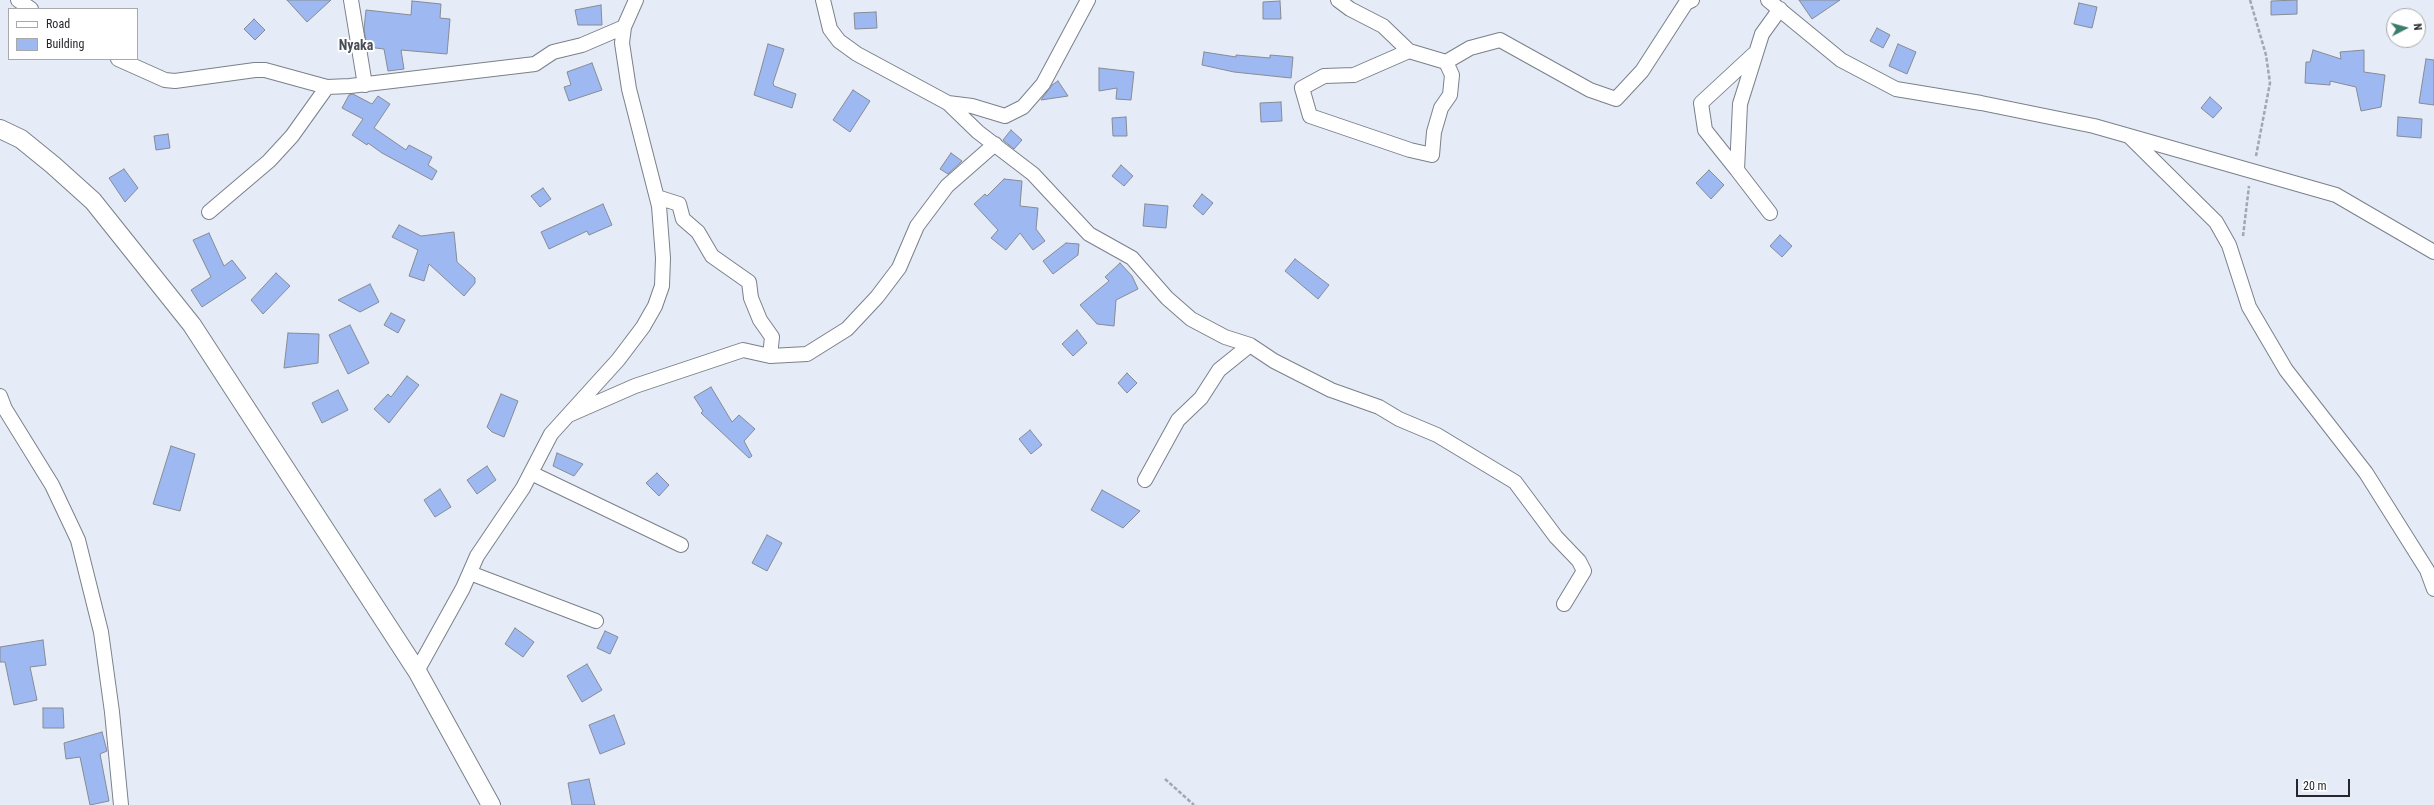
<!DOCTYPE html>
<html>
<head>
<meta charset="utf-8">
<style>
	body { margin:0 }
	#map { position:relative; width:2434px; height:805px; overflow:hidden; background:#e5ebf7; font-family:"Roboto Condensed",sans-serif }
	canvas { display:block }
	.legend { position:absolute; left:8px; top:8px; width:130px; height:52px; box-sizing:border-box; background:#fff; border:1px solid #a8a9aa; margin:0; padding:5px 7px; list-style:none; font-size:12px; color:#25272b }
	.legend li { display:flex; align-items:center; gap:8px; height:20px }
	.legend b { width:20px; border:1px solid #a8a9aa }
	.north { position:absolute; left:2386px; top:8px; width:40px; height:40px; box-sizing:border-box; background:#fff; border:1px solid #a8a9aa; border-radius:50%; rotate:84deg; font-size:11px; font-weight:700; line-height:16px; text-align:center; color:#25272b }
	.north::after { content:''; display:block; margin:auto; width:14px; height:18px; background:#3c7d6c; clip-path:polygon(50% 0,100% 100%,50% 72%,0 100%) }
	.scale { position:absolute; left:2296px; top:779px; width:54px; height:18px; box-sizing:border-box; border:2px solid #25272b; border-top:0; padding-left:5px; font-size:12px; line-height:14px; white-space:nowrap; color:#25272b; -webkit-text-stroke:3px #fff; paint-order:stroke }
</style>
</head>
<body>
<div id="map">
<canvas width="2434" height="805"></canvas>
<ul class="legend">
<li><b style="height:5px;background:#fff"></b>Road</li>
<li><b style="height:11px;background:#9eb9f1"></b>Building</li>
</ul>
<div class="north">N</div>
<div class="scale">20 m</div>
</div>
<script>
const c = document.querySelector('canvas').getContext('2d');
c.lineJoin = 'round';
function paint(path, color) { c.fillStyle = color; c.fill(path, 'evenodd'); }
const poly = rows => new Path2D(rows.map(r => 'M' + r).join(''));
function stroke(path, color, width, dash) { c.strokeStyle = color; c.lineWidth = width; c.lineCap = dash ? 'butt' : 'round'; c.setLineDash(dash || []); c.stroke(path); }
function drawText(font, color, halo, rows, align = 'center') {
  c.font = font + ' "Roboto Condensed",sans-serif'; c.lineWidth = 4; c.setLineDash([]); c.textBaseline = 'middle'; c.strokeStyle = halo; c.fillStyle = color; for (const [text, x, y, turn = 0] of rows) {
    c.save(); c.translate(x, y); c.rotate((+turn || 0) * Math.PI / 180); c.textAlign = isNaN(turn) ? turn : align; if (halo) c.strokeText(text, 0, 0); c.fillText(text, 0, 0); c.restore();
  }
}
const building = poly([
	[287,0,331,0,307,22,287,0],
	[1799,0,1840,0,1812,19,1799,0],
	[2297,0,2297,14,2271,15,2271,1,2297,0],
	[412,1,441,4,440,18,450,19,447,54,401,50,404,69,388,71,384,49,367,47,364,29,366,10,411,15,412,1],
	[1280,1,1281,19,1263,19,1263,2,1280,1],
	[2079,3,2097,7,2092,28,2074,24,2079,3],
	[601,5,602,25,578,25,575,10,601,5],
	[876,12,877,28,855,29,854,13,876,12],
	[254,19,265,30,255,40,244,29,254,19],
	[1877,28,1890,35,1883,48,1870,41,1877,28],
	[768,44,784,49,773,83,774,86,796,94,792,108,754,95,768,44],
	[1898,44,1916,52,1907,74,1889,66,1898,44],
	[2313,50,2341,59,2340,52,2364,50,2364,72,2385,75,2381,107,2361,111,2356,87,2330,81,2330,85,2305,83,2306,62,2310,62,2313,50],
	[1204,52,1236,57,1236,55,1270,58,1270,55,1293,57,1291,78,1234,72,1202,65,1204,52],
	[2426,59,2434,60,2434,105,2419,103,2426,59],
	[592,63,602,90,569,101,564,87,571,85,567,72,592,63],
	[1099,68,1134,72,1131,100,1116,99,1117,88,1099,91,1099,68],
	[1058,81,1068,96,1041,100,1052,85,1058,81],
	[853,90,870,101,850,132,833,120,853,90],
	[353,94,372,104,378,96,390,104,374,128,406,150,409,145,432,157,428,165,437,171,432,180,382,153,368,143,367,145,352,135,363,119,342,108,349,95,353,94],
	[2210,97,2222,108,2213,118,2201,108,2210,97],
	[1281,102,1282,121,1261,122,1260,103,1281,102],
	[1126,117,1127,136,1113,136,1112,118,1126,117],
	[2398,117,2422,119,2421,138,2397,136,2398,117],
	[1011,130,1022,140,1014,149,1003,140,1011,130],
	[168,134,170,148,156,150,154,136,168,134],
	[951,153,962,161,948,174,940,169,951,153],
	[1121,165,1133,176,1124,186,1112,176,1121,165],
	[124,169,138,188,125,202,109,178,124,169],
	[1709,170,1724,185,1711,199,1696,183,1709,170],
	[1004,179,1022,181,1020,206,1038,208,1036,229,1045,241,1033,250,1020,233,1006,250,991,238,998,230,974,204,985,194,987,196,1004,179],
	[543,188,551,199,540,207,531,196,543,188],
	[1202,194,1213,203,1203,215,1193,206,1202,194],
	[603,204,612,225,589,235,587,231,549,249,541,232,603,204],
	[1145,204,1168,206,1166,228,1143,226,1145,204],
	[399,225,421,236,454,232,457,262,475,278,475,283,464,296,429,264,424,281,409,276,418,250,392,237,399,225],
	[209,233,224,266,232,260,246,278,202,307,191,290,211,277,193,240,209,233],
	[1780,235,1792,246,1782,257,1770,246,1780,235],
	[1066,243,1079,244,1078,255,1053,274,1043,261,1066,243],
	[1295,259,1329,285,1318,299,1285,271,1295,259],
	[1120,263,1132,276,1138,289,1116,300,1114,326,1097,324,1080,305,1109,281,1105,277,1120,263],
	[276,273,290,286,263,314,251,300,276,273],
	[370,284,379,302,360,312,338,300,370,284],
	[391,313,405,320,398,333,384,325,391,313],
	[350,325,369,363,348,374,329,335,350,325],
	[1077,330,1087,343,1073,356,1062,344,1077,330],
	[288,333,319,334,318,363,284,368,288,333],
	[1127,373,1137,383,1127,393,1118,383,1127,373],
	[407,376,419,385,389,423,374,409,388,394,391,397,407,376],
	[711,387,732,422,739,415,755,429,744,441,752,456,749,458,701,413,703,411,694,397,711,387],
	[338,390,348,410,322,423,312,403,338,390],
	[501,394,518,401,504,437,492,432,487,427,501,394],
	[1030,430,1042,445,1031,454,1019,439,1030,430],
	[171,446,195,454,180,511,153,504,171,446],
	[557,453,583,464,574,476,553,466,557,453],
	[487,466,496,480,477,494,467,480,487,466],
	[657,473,669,485,659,496,646,483,657,473],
	[440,489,451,507,435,517,424,500,440,489],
	[1102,490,1140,511,1123,528,1091,510,1102,490],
	[767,535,782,543,767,571,752,563,767,535],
	[515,628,534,642,523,657,505,644,515,628],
	[605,631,618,637,610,654,597,648,605,631],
	[43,640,46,665,30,667,37,700,14,705,5,662,0,662,0,647,43,640],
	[587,664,602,690,582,702,567,676,587,664],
	[43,708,63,708,64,728,43,728,43,708],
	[614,715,625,744,600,754,589,725,614,715],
	[102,732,107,751,100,754,109,801,90,805,80,757,66,759,64,743,102,732],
	[589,779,595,805,572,805,568,783,589,779]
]);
const path = poly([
	[2250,0,2266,55,2270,83,2256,156],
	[2243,236,2249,186],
	[1165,779,1194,805]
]);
const minor = poly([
	[18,0,31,9],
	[351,0,365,85],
	[823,0,830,29,839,41,857,54,948,103,978,132,1033,174,1089,234,1132,258,1167,298,1191,319,1225,337,1250,345,1274,361,1331,390,1379,407,1399,419,1437,435,1515,482,1556,537,1579,561,1584,571,1564,604],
	[1338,0,1350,9,1383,26,1409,51,1446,62,1470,48,1500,40,1590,90,1616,99,1642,71,1686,3,1692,0],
	[1768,0,1841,60,1896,89,1981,103,2094,126,2336,195,2434,252],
	[1409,51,1354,75,1324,76,1302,88,1310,116,1410,150,1432,155,1434,132,1441,108,1450,95,1452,75,1446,62],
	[118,59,165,80,175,81,255,70,265,70,327,87,350,86,535,64,553,52,582,45,624,27],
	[948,103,972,106,1005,116,1023,107,1043,84,1088,0],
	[2130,137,2216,222,2229,245,2249,307,2286,370,2366,473,2427,570,2434,589],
	[1737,170,1705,130,1701,103,1754,54],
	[657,197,679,204,683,219,698,232,712,256,749,282,751,298,760,320,772,337,770,356],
	[209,212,269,161,292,136,327,87],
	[1770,213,1737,170,1740,104,1762,34,1780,9],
	[0,396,5,409,52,485,78,540,101,632,112,712,121,805],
	[571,414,635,386,743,350,770,356,807,354,847,329,877,297,899,268,917,226,947,186,995,144],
	[531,473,681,545],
	[1145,480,1178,420,1201,398,1219,370,1250,345],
	[470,573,596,621],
	[417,671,463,588,477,556,523,488,551,434,618,360,643,327,655,306,662,286,663,258,659,206,629,89,622,43,624,27,636,0]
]);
const tertiary = poly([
	[0,129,21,139,53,165,93,201,192,325,417,671,491,805]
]);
const quarterNames = [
	["Nyaka",356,46]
];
paint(building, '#9eb9f1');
stroke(building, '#868b95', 1);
stroke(minor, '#7b808a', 16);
stroke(tertiary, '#7b808a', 20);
stroke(path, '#a2a7b0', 2.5, [4, 2]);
stroke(minor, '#fff', 14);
stroke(tertiary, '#fff', 18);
drawText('bold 14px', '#484d56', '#fff', quarterNames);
</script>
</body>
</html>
